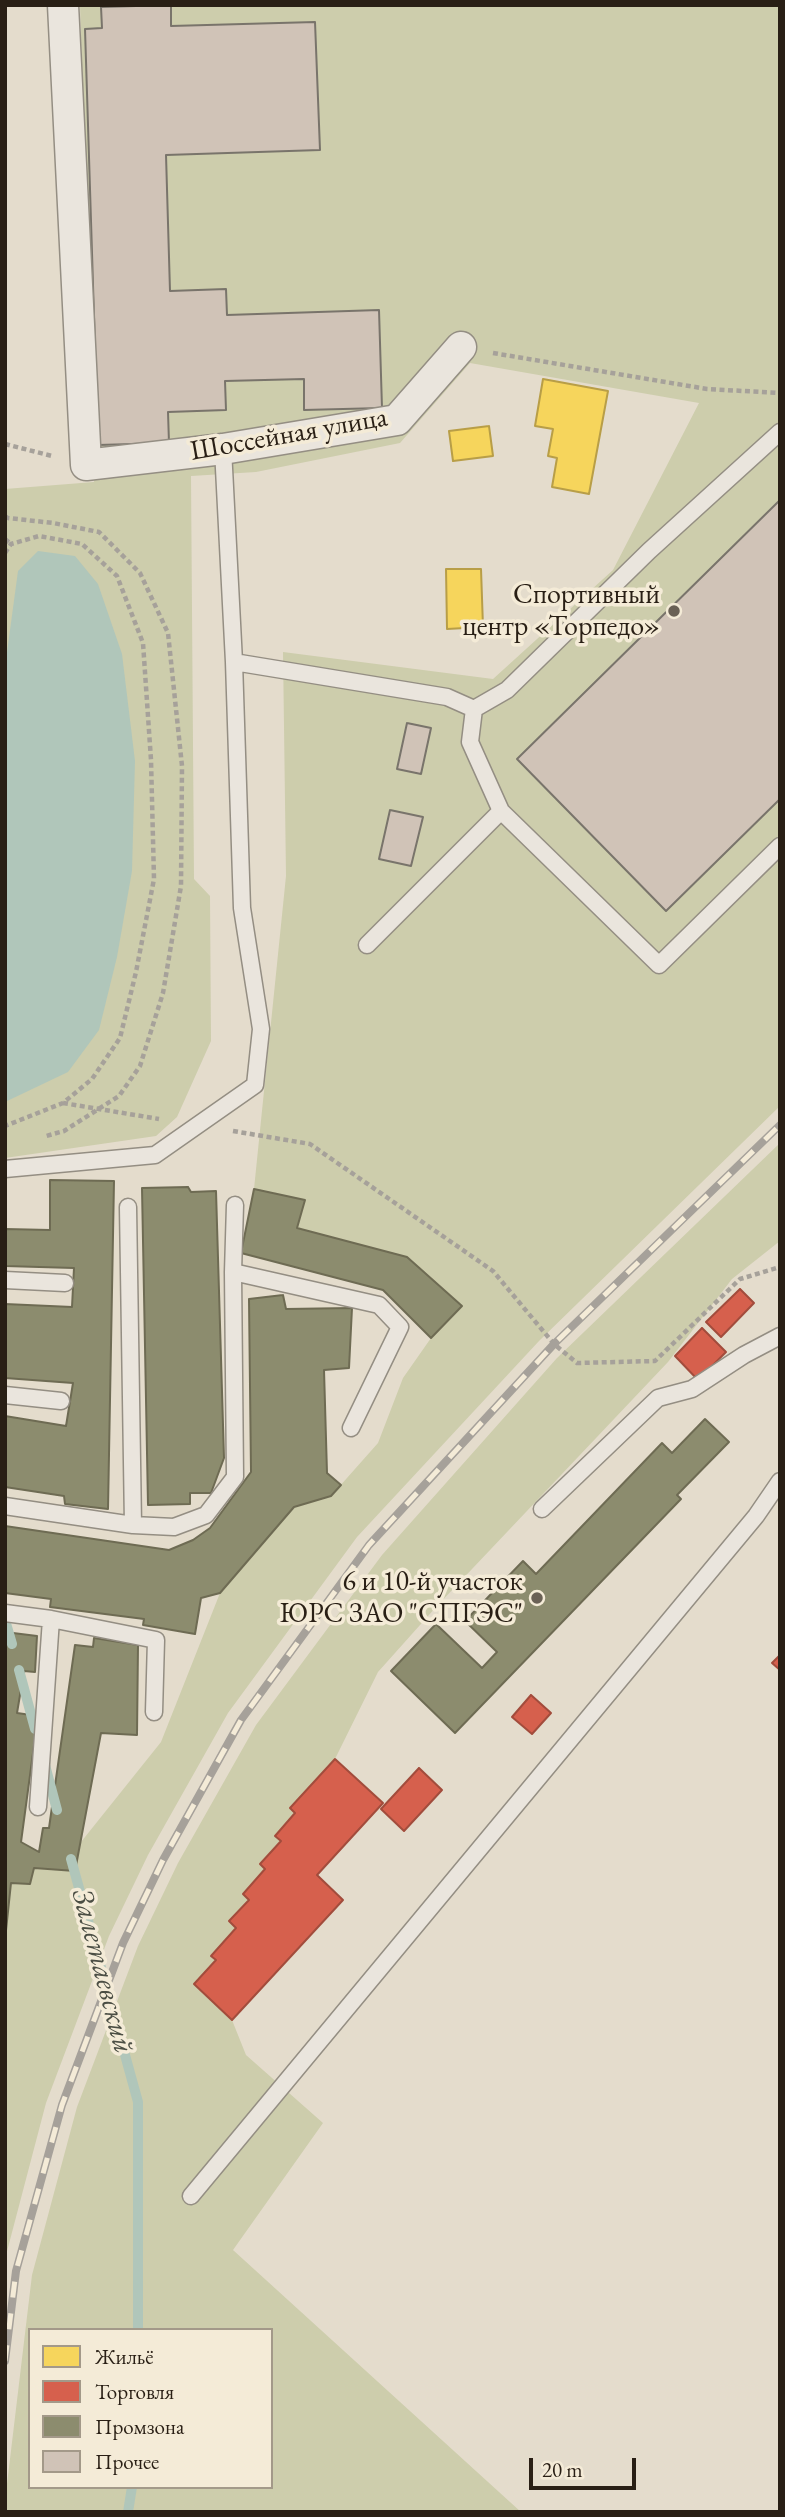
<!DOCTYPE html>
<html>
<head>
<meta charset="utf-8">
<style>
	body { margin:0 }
	#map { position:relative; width:785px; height:2517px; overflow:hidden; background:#e4dccc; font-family:"EB Garamond",serif }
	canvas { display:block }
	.frame { position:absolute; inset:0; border:7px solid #291f15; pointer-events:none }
	.legend { position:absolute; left:28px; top:2328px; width:245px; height:161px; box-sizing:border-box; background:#f4ebd7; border:2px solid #a39989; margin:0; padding:9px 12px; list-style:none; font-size:21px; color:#291f15 }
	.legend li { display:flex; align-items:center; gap:14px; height:35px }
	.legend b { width:35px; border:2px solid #a39989 }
	.scale { position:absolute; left:529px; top:2458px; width:107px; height:32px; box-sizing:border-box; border:4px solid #291f15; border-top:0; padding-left:9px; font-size:21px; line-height:24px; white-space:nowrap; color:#291f15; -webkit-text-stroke:5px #f4ebd7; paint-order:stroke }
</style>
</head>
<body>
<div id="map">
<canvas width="785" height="2517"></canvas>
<div class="frame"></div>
<ul class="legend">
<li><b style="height:19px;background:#f6d55c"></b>Жильё</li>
<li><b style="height:19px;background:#d6604d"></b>Торговля</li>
<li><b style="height:19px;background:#8c8c6e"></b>Промзона</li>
<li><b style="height:19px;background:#d0c3b7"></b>Прочее</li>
</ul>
<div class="scale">20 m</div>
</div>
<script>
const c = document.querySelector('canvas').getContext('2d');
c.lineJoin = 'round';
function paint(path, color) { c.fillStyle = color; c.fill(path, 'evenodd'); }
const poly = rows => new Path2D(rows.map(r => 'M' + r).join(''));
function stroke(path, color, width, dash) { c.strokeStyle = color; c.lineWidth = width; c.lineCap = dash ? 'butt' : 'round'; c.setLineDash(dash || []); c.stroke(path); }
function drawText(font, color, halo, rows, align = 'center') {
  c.font = font + ' "EB Garamond",serif'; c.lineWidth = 7; c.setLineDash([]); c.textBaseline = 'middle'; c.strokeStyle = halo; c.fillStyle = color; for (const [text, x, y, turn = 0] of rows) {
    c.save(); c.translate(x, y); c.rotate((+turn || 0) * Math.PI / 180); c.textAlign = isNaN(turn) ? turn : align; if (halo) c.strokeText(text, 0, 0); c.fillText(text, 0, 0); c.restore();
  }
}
const green = poly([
	[80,5,780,5,780,1106,539,1341,357,1537,228,1713,148,1855,109,1936,46,2103,5,2259,5,1940,11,1883,30,1884,34,1868,75,1871,81,1842,161,1742,220,1593,294,1507,331,1496,378,1443,403,1378,431,1338,462,1306,407,1257,297,1228,304,1200,254,1189,286,876,283,652,493,679,613,570,699,403,470,363,400,443,256,472,191,476,194,879,210,896,211,1041,177,1117,156,1136,5,1158,5,489,94,482],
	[780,1143,780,1241,732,1279,668,1362,437,1606,378,1672,335,1759,290,1808,295,1813,275,1835,281,1841,260,1864,265,1869,243,1893,249,1900,236,1928,211,1955,216,1960,194,1984,232,2020,246,2055,323,2123,233,2250,521,2512,6,2512,7,2484,32,2275,77,2107,138,1946,178,1863,256,1725,382,1555,557,1358],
	[30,2330,271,2330,271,2487,30,2487]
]);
const water = poly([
	[38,551,75,556,98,584,122,654,135,761,132,871,117,957,99,1030,68,1072,5,1102,5,667,18,571]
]);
const homes = poly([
	[543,379,608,391,589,494,552,487,557,458,548,456,553,429,535,426,543,379],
	[489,426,493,456,453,461,449,431,489,426],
	[446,569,481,569,483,627,447,629,446,569]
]);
const shops = poly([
	[740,1289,754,1303,721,1337,706,1322,740,1289],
	[702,1328,726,1352,698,1380,675,1356,702,1328],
	[780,1655,780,1670,772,1663,780,1655],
	[531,1695,551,1713,532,1734,512,1717,531,1695],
	[335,1759,383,1803,317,1875,343,1900,232,2020,194,1984,216,1960,211,1956,236,1928,229,1921,249,1900,243,1894,265,1869,260,1864,281,1841,275,1836,295,1813,290,1808,335,1759],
	[419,1768,442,1790,404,1831,381,1809,419,1768]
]);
const industry = poly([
	[50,1180,114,1181,108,1509,65,1504,64,1496,5,1487,5,1416,66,1426,73,1383,5,1378,5,1304,72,1307,74,1268,5,1266,5,1229,50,1230,50,1180],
	[188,1187,191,1192,216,1191,224,1458,211,1493,190,1493,190,1504,148,1505,142,1188,188,1187],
	[254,1189,305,1200,297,1228,407,1257,462,1306,431,1338,383,1290,241,1253,254,1189],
	[283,1295,286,1309,352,1308,349,1368,324,1370,327,1473,341,1485,331,1496,294,1507,220,1593,201,1598,195,1634,143,1625,144,1619,50,1607,51,1599,5,1593,5,1526,169,1550,193,1540,210,1528,251,1472,249,1299,283,1295],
	[705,1419,729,1442,677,1495,681,1499,455,1733,391,1671,436,1624,482,1668,497,1652,465,1621,523,1561,536,1574,662,1443,672,1453,705,1419],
	[5,1632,37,1636,35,1672,24,1671,17,1713,38,1716,21,1842,39,1852,43,1828,49,1828,75,1645,93,1647,94,1638,138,1645,137,1735,101,1733,75,1871,34,1868,30,1884,11,1883,5,1940,5,1632]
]);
const stream = poly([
	[5,1620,12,1644],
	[19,1670,35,1729],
	[45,1765,57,1810],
	[71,1859,138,2102,138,2330],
	[128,2512,132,2487]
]);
const building = poly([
	[171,5,171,26,315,22,320,150,166,155,170,291,226,289,227,315,379,310,382,408,304,410,304,379,225,381,226,410,168,412,169,443,98,445,85,29,102,28,101,7,171,5],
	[780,500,780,799,666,911,517,759,780,500],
	[407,723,431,728,421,774,397,769,407,723],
	[390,810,423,817,411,866,379,859,390,810]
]);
const path = poly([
	[493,353,707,389,780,393],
	[5,444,52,456],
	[5,516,8,518,53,523,99,532,140,573,168,633,182,766,181,886,163,993,140,1066,119,1096,64,1131,46,1136],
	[5,539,11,544],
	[5,553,11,544,39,536,82,544,117,576,143,643,151,760,154,879,136,972,120,1038,92,1079,63,1103,5,1126],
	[63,1103,159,1119],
	[233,1131,310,1144,493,1271,554,1344,577,1363,655,1361,740,1279,780,1267]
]);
const service = poly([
	[223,449,234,662,447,697,474,709],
	[474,709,470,742,501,811,659,965,780,846],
	[474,709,507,690,649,551,780,432],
	[367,945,501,811],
	[5,1169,155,1155,255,1085,261,1029,242,908,234,662],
	[128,1207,133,1525],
	[233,1272,379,1305,400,1327,351,1428],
	[5,1280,65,1283],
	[5,1395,61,1401],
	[5,1506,133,1525,174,1527,206,1515,235,1477,233,1272,235,1205],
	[542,1509,658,1398,692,1389,744,1355,780,1336],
	[5,1613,51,1619,156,1640,154,1712],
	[38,1807,51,1619],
	[191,2196,756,1516,780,1481]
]);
const minor = poly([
	[63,5,86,465,223,449,397,420,461,347]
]);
const rail = poly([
	[5,2361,16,2271,62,2105,123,1943,163,1860,241,1720,369,1545,554,1344,780,1125]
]);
const markers = [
	[674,611,7,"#6a6155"],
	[537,1598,7,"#6a6155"]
];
const streetNames = [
	["Шоссейная улица",289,435,-10]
];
const poiNames = [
	["Спортивный",660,595],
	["центр «Торпедо»",660,627],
	["6 и 10-й участок",523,1582],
	["ЮРС ЗАО \"СПГЭС\"",523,1614]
];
const waterNames = [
	["Залетаевский",102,1971,75]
];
paint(green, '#cdcdac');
paint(water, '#b0c6ba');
paint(homes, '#f6d55c');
stroke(homes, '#b89e47', 2);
paint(shops, '#d6604d');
stroke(shops, '#a24c3c', 2);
paint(industry, '#8c8c6e');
stroke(industry, '#6e6b53', 2);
stroke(stream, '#b0c6ba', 10);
paint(building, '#d0c3b7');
stroke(building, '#79746b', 2);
stroke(service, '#948e83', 19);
stroke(minor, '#948e83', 33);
stroke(path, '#a6a19a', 4.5, [5, 3.5]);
stroke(service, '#eae5dd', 16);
stroke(minor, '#eae5dd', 30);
stroke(rail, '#a6a19a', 8);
stroke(rail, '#f4ebd7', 5, [16]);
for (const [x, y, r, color] of markers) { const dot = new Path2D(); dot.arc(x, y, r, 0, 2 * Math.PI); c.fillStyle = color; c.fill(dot); stroke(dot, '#f4ebd7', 2.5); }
drawText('28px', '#291f15', '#f4ebd7', streetNames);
drawText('28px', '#291f15', '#f4ebd7', poiNames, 'right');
drawText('italic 30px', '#4b4e44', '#f4ebd7', waterNames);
</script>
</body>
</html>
